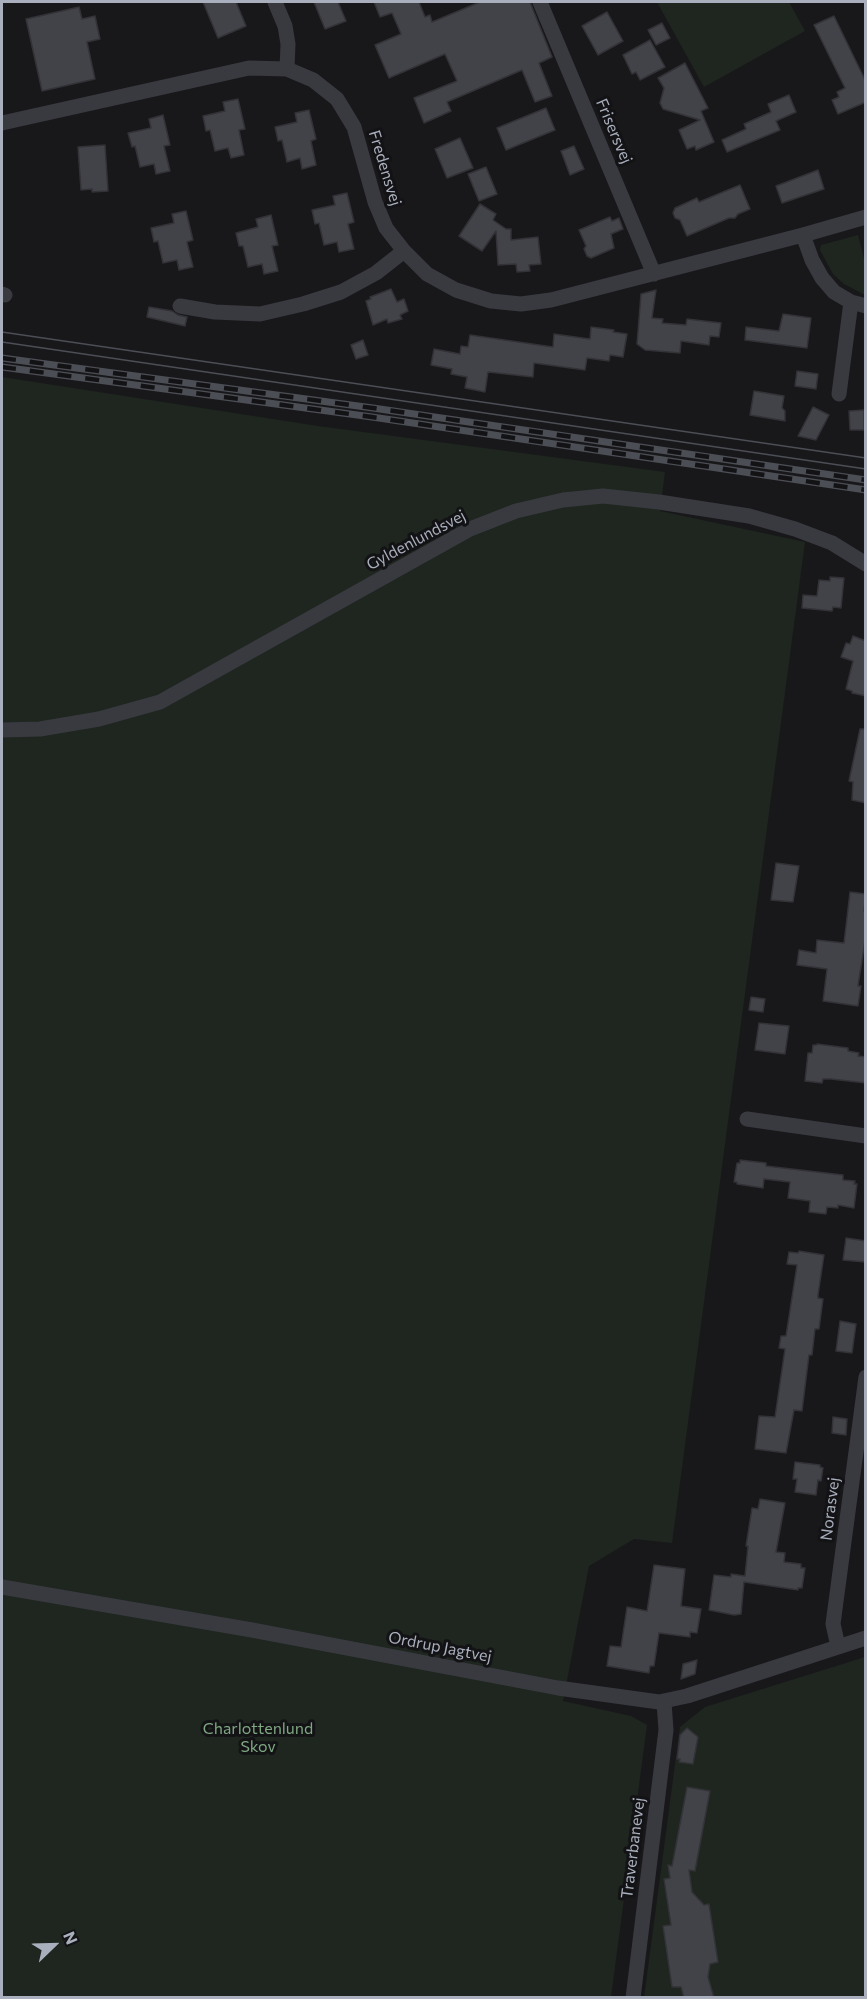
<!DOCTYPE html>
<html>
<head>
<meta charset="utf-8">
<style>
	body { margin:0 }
	#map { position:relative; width:867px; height:1999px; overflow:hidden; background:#18181b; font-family:Commissioner,sans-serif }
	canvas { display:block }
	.frame { position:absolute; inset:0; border:3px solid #a9afbc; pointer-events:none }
	.north { position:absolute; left:24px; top:1915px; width:60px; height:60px; -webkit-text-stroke:4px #131316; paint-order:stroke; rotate:67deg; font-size:16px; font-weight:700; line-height:24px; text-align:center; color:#a9afbc }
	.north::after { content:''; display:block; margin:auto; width:21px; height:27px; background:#a9afbc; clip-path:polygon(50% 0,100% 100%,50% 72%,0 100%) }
</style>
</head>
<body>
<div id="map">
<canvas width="867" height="1999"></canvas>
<div class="frame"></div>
<div class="north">N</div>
</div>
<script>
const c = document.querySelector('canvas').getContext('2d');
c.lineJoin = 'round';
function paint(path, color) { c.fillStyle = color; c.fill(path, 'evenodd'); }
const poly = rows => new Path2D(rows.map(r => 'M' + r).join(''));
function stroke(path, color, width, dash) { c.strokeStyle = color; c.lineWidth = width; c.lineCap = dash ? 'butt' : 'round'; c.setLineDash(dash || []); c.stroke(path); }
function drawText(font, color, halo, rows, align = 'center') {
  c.font = font + ' Commissioner,sans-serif'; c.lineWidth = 6; c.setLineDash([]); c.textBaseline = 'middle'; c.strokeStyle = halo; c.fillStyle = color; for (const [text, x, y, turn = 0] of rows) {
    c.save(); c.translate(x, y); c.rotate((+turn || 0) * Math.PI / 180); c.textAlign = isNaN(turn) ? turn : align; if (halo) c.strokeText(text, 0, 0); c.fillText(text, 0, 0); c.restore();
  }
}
const green = poly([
	[657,2,789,2,805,31,704,87],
	[858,235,865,263,865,295,844,284,833,274,820,250,821,245],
	[2,377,318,426,665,472,660,511,805,542,672,1543,634,1539,589,1566,563,1701,631,1716,647,1725,611,1997,2,1997],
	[865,1657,865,1997,644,1998,680,1727,705,1707]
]);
const building = poly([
	[203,2,236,2,246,26,218,38,203,2],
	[314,2,338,2,346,21,325,29,314,2],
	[374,2,419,2,425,17,430,15,432,22,480,2,530,2,552,57,539,63,552,96,535,102,522,70,447,102,451,111,424,123,414,98,457,81,445,54,389,78,375,45,401,34,392,13,380,17,374,2],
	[79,7,82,19,95,16,100,39,87,42,95,79,42,91,26,19,79,7],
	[607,12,623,41,598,55,582,26,607,12],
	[834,16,866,82,866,102,838,114,832,100,839,97,837,92,845,88,814,25,834,16],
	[662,23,670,38,656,45,648,30,662,23],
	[650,40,665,67,640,80,636,72,632,74,623,55,650,40],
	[685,63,708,108,701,111,714,142,696,150,695,146,687,149,679,130,700,120,663,109,660,103,664,88,658,78,685,63],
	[789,95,796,112,776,121,780,130,727,152,722,140,746,129,744,124,771,112,768,104,789,95],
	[238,99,245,129,239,130,244,155,231,158,228,148,215,151,210,130,206,131,203,116,225,111,223,102,238,99],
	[546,108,555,130,506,150,497,128,546,108],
	[309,110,316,139,311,141,316,165,302,169,300,158,287,162,282,140,278,141,275,127,297,122,295,113,309,110],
	[163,115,170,145,164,146,170,171,156,174,154,164,140,167,135,146,132,147,128,133,151,128,149,119,163,115],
	[460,138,473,168,447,178,435,149,460,138],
	[105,145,108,191,92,192,92,189,81,190,78,147,105,145],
	[574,146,584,169,570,175,561,151,574,146],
	[486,167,497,194,479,201,468,174,486,167],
	[818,170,824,189,782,203,776,186,818,170],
	[740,185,750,209,738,214,735,218,729,218,687,236,680,220,675,218,673,213,675,208,697,198,699,202,740,185],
	[347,193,354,222,348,224,354,249,339,252,337,242,324,245,319,223,315,224,312,210,335,205,333,196,347,193],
	[480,204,496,214,493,220,506,229,511,229,511,240,538,237,541,264,529,265,530,271,517,272,516,264,498,265,496,231,482,251,459,236,480,204],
	[186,211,193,240,187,242,193,267,179,270,177,260,163,263,158,241,154,242,151,228,174,223,172,214,186,211],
	[271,215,278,245,272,246,278,271,264,274,262,264,248,267,243,246,239,246,236,233,258,227,256,219,271,215],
	[610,217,612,221,619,218,623,229,611,234,614,248,591,258,587,256,584,249,586,246,579,230,610,217],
	[391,289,397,302,404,299,408,311,400,315,402,319,388,323,387,319,373,325,366,301,371,299,370,297,391,289],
	[656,290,652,318,663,319,662,323,686,325,687,319,721,323,719,337,710,336,709,345,681,341,680,353,645,350,637,344,641,294,656,290],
	[149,307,172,311,178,315,187,317,185,326,147,317,149,307],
	[783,314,811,318,807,348,745,340,746,327,779,331,783,314],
	[591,327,614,330,613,332,627,334,623,357,610,355,609,361,587,358,585,370,534,363,533,377,488,372,485,392,465,388,467,377,451,374,452,369,431,365,434,349,460,354,461,346,468,347,470,335,553,347,554,334,590,339,591,327],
	[363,340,368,355,356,359,351,345,363,340],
	[797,371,818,374,816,389,795,386,797,371],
	[754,391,784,396,782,408,785,411,785,421,750,415,754,391],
	[813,407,829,415,816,440,798,436,813,407],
	[864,410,864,430,850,430,849,411,864,410],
	[830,577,844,578,841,608,833,607,832,611,802,608,803,595,817,596,819,580,830,581,830,577],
	[853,636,866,641,866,696,852,693,852,691,846,689,853,661,841,657,846,643,850,644,853,636],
	[860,729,866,729,866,803,852,800,853,782,849,781,860,729],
	[776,863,799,866,793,902,771,900,776,863],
	[850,892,866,894,864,911,866,911,866,934,858,986,861,986,858,1006,823,1001,827,969,797,965,799,950,816,953,817,940,844,943,850,892],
	[751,997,765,999,763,1012,749,1010,751,997],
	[759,1023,789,1026,785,1054,755,1050,759,1023],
	[817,1044,848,1048,848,1051,859,1053,858,1056,866,1057,866,1083,831,1079,823,1079,822,1083,805,1081,808,1053,812,1053,813,1045,817,1045,817,1044],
	[740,1160,766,1163,766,1166,843,1175,843,1180,855,1181,854,1184,857,1184,854,1208,838,1205,838,1208,827,1207,826,1214,809,1212,810,1201,788,1198,790,1182,764,1179,763,1188,737,1184,737,1182,734,1182,737,1163,740,1163,740,1160],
	[846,1238,866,1241,865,1262,843,1260,846,1238],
	[799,1251,824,1255,818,1295,818,1298,823,1299,819,1329,815,1329,812,1355,809,1355,802,1411,794,1410,786,1453,755,1449,759,1416,775,1417,785,1349,779,1348,781,1336,786,1336,797,1265,787,1264,789,1252,798,1253,799,1251],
	[840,1321,856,1324,852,1353,836,1351,840,1321],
	[833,1417,847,1419,846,1435,832,1433,833,1417],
	[795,1462,820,1465,820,1467,823,1468,821,1481,818,1480,816,1495,795,1492,797,1479,793,1479,795,1462],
	[760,1499,785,1503,776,1552,785,1553,784,1562,801,1564,801,1568,805,1568,802,1588,798,1588,798,1590,744,1582,741,1614,734,1615,709,1610,714,1575,731,1577,731,1574,745,1576,748,1546,746,1546,752,1508,758,1509,760,1499],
	[654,1565,685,1569,681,1606,701,1609,697,1633,690,1632,690,1637,659,1633,654,1666,650,1666,649,1673,607,1666,610,1646,621,1647,627,1607,647,1611,654,1565],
	[697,1660,695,1674,681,1679,683,1664,697,1660],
	[687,1728,698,1737,693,1764,679,1762,680,1759,677,1759,680,1735,687,1728],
	[687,1787,710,1791,695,1871,689,1870,692,1892,704,1905,709,1904,718,1962,710,1964,708,1977,714,1998,684,1998,681,1987,672,1987,663,1926,671,1925,664,1879,670,1878,668,1865,672,1866,687,1787]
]);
const minor = poly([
	[275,2,285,26,288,44,287,69],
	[540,2,654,274],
	[2,123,249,68,287,69,313,80,337,99,354,127,375,202,386,228,404,251,427,274,456,290,491,301,521,304,551,300,803,235,866,217],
	[803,235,812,260,822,278,834,292,851,302,866,306],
	[2,294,5,295],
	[180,306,215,312,260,314,303,304,341,292,376,273,404,251],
	[839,394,851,302],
	[2,730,40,729,99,719,160,702,470,529,516,511,563,500,603,496,659,502,749,516,795,529,832,543,866,564],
	[747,1119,866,1136],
	[2,1587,252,1630,558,1688,659,1702,687,1696,866,1638],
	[838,1646,833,1624,866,1377],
	[633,1998,666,1730,664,1702]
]);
const tram = poly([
	[2,332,866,458],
	[2,342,866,469]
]);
const rail = poly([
	[2,358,373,408,866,480],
	[2,367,372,417,866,490]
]);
const streetNames = [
	["Frisersvej",614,131,67],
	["Fredensvej",385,168,73],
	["Gyldenlundsvej",416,540,-28],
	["Norasvej",830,1509,-83],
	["Ordrup Jagtvej",440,1647,11],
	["Traverbanevej",633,1848,-83]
];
const parkNames = [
	["Charlottenlund",258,1729],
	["Skov",258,1747]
];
paint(green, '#1e261f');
paint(building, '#424348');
stroke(building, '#323237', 1.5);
stroke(minor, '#393a40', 15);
stroke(tram, '#4c4e55', 1.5);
stroke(rail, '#4c4e55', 7);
stroke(rail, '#131316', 4.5, [14]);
drawText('16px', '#a9afbc', '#131316', streetNames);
drawText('16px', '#7fa882', '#131316', parkNames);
</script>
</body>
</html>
